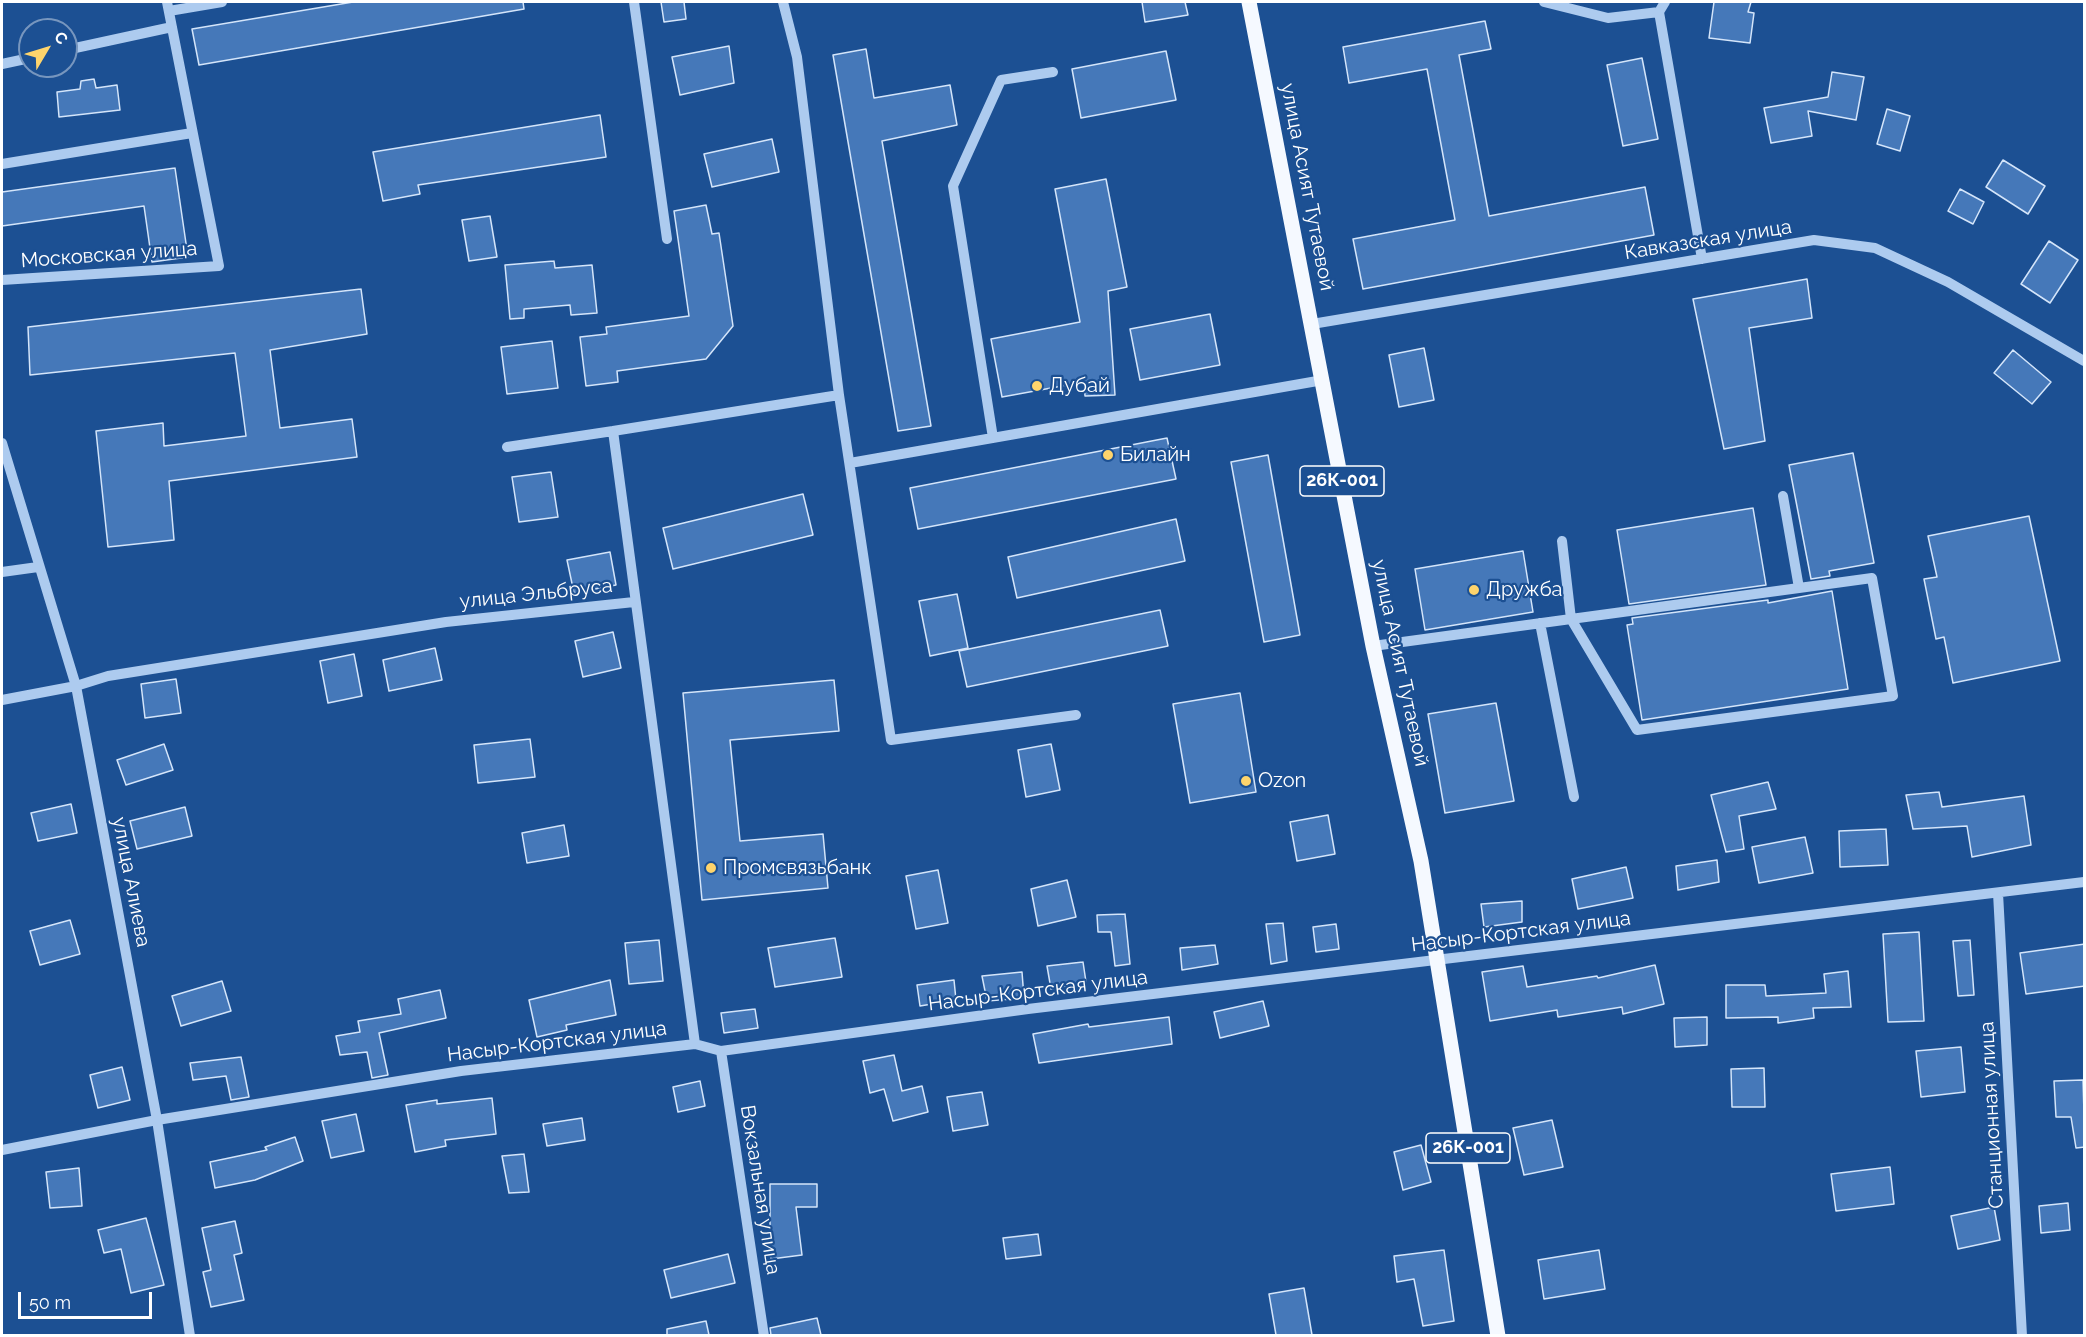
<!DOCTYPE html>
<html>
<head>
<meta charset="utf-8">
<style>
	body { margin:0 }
	#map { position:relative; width:2086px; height:1337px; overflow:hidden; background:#1c5093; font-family:Raleway,sans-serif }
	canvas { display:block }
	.frame { position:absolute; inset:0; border:3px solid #fff; pointer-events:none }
	.north { position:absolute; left:18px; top:18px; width:60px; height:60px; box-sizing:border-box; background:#1c5093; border:2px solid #7796be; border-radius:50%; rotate:52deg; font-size:16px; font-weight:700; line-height:24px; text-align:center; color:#fff }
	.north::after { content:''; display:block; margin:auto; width:21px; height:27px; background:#fed46c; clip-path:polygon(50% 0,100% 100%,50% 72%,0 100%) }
	.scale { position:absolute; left:18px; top:1292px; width:134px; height:27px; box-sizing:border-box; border:3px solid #fff; border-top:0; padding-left:8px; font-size:18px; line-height:21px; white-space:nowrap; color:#fff; -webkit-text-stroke:4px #1c5093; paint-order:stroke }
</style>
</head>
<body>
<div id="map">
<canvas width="2086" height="1337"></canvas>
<div class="frame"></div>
<div class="north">С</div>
<div class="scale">50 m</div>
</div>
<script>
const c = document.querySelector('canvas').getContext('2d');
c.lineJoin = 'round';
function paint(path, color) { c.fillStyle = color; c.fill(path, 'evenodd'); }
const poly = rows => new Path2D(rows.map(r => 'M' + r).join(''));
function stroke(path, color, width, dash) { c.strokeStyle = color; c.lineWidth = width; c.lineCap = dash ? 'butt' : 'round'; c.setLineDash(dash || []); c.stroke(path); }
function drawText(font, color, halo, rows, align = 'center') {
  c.font = font + ' Raleway,sans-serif'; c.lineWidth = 4.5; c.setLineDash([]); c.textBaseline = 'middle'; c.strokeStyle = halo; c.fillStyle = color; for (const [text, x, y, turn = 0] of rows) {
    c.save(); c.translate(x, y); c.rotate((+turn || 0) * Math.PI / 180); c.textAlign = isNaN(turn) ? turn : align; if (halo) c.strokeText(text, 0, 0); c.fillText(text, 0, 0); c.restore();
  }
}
const building = poly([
	[353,2,523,2,524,9,199,65,192,29,353,2],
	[661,2,684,2,686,19,664,22,661,2],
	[1142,2,1185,2,1188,15,1145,22,1142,2],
	[1714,2,1751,2,1748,12,1754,13,1750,43,1709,38,1714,2],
	[1485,21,1491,49,1459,55,1489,216,1645,187,1654,235,1363,289,1353,239,1455,220,1427,69,1349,83,1343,47,1485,21],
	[729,46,734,83,680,95,672,57,729,46],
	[866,49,874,98,950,85,957,125,882,141,931,426,898,431,833,55,866,49],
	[1166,51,1176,100,1081,118,1072,69,1166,51],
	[1642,58,1658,139,1623,146,1607,65,1642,58],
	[1832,72,1864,77,1856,120,1808,111,1812,136,1771,143,1764,108,1828,97,1832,72],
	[94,79,96,88,117,85,120,110,59,117,57,92,80,89,81,81,94,79],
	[1887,109,1910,116,1900,151,1877,144,1887,109],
	[600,115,606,157,418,185,420,194,383,201,373,152,600,115],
	[772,139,779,172,712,187,704,154,772,139],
	[2003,160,2045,186,2028,214,1986,187,2003,160],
	[175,168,188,257,152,262,144,206,2,226,2,192,175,168],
	[1106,179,1127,287,1108,291,1115,395,1085,396,1084,382,1002,397,991,339,1080,322,1055,189,1106,179],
	[1960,189,1984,202,1973,224,1948,211,1960,189],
	[706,205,712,234,719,233,733,326,706,359,617,371,618,382,586,386,580,337,607,334,606,327,689,316,674,211,706,205],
	[490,216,497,257,469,261,462,220,490,216],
	[2049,241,2078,260,2050,303,2021,284,2049,241],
	[554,261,555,268,592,265,597,313,571,315,570,305,524,309,524,318,510,319,505,265,554,261],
	[1807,279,1812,318,1749,328,1765,441,1724,449,1693,299,1807,279],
	[361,289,367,334,270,350,280,428,352,419,357,457,169,481,174,540,108,547,96,431,163,423,164,446,246,436,235,353,30,375,28,327,361,289],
	[1210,314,1220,365,1140,380,1130,329,1210,314],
	[552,341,558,388,507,394,501,347,552,341],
	[1424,348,1434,400,1399,407,1389,355,1424,348],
	[2013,350,2051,382,2032,404,1994,373,2013,350],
	[1167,438,1176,479,918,529,910,488,1167,438],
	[1853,453,1874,563,1829,571,1830,576,1811,579,1789,465,1853,453],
	[1268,455,1300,635,1264,642,1231,462,1268,455],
	[551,472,558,517,519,522,512,477,551,472],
	[803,494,813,535,673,569,663,528,803,494],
	[1753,508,1766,585,1629,604,1617,530,1753,508],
	[2029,516,2060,661,1953,683,1944,637,1936,639,1924,579,1937,577,1928,536,2029,516],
	[1176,519,1185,561,1017,598,1008,557,1176,519],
	[1523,551,1533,612,1425,630,1415,569,1523,551],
	[610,552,616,585,574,593,567,560,610,552],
	[1832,591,1848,689,1642,720,1627,625,1633,624,1632,618,1768,600,1768,603,1832,591],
	[957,594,968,648,930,656,919,601,957,594],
	[1160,610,1168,646,967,687,959,651,1160,610],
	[613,632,621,668,583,677,575,641,613,632],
	[435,648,442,680,389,691,383,660,435,648],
	[354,654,362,696,328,703,320,661,354,654],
	[176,679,181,713,145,718,141,684,176,679],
	[834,680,839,731,730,740,740,841,823,834,828,888,702,900,683,693,834,680],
	[1240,693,1256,792,1190,803,1173,704,1240,693],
	[1496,703,1514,801,1445,813,1428,714,1496,703],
	[530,739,535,777,478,783,474,745,530,739],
	[164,744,173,770,126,785,117,760,164,744],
	[1051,744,1060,790,1026,797,1018,750,1051,744],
	[1768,782,1776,809,1739,816,1744,849,1726,852,1711,795,1768,782],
	[1939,792,1942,807,2024,796,2031,845,1972,857,1967,826,1913,829,1906,795,1939,792],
	[71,804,77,833,38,841,31,813,71,804],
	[185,807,192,836,137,849,130,821,185,807],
	[1328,815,1335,854,1297,861,1290,822,1328,815],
	[564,825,569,856,527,863,522,833,564,825],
	[1886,829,1888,865,1840,867,1839,831,1886,829],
	[1805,837,1813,873,1759,883,1752,847,1805,837],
	[1717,860,1719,882,1678,890,1676,866,1717,860],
	[1626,867,1633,898,1578,909,1572,879,1626,867],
	[938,870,948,923,916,929,906,876,938,870],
	[1067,880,1076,917,1038,926,1031,889,1067,880],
	[1522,901,1522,922,1484,927,1481,904,1522,901],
	[1125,914,1130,964,1115,966,1111,932,1098,932,1097,915,1125,914],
	[70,920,80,954,40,965,30,931,70,920],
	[1283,923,1287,961,1271,964,1266,924,1283,923],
	[1336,924,1339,949,1316,952,1313,927,1336,924],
	[1919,932,1924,1021,1888,1022,1883,934,1919,932],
	[835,938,842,977,775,987,768,948,835,938],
	[659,940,663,981,629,984,625,943,659,940],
	[1970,940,1974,995,1958,996,1953,941,1970,940],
	[2085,944,2085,986,2026,994,2020,953,2085,944],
	[1215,945,1218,964,1182,970,1180,948,1215,945],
	[1083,962,1086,982,1051,989,1047,966,1083,962],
	[1655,965,1664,1004,1623,1014,1622,1007,1558,1017,1557,1010,1490,1021,1482,972,1523,966,1527,987,1597,976,1598,978,1655,965],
	[1848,971,1851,1007,1813,1008,1814,1018,1778,1023,1778,1017,1726,1018,1726,985,1765,985,1766,996,1826,993,1824,974,1848,971],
	[1022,972,1024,998,987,1001,982,976,1022,972],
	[610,980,616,1015,566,1025,567,1030,537,1037,529,1000,610,980],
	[954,980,956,1000,920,1006,917,985,954,980],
	[222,981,231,1011,181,1026,172,996,222,981],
	[440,990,446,1018,379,1033,388,1075,372,1078,367,1052,340,1055,336,1036,360,1032,358,1021,401,1014,398,999,440,990],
	[1263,1001,1269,1026,1220,1038,1214,1012,1263,1001],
	[755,1009,758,1028,724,1033,721,1013,755,1009],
	[1169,1017,1172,1044,1039,1063,1033,1034,1088,1024,1089,1027,1169,1017],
	[1707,1017,1707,1045,1675,1047,1674,1018,1707,1017],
	[1961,1047,1965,1092,1921,1097,1916,1051,1961,1047],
	[894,1055,902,1091,922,1086,928,1112,893,1121,884,1089,870,1093,863,1061,894,1055],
	[241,1057,249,1097,231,1100,226,1076,193,1080,190,1063,241,1057],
	[122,1067,130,1100,98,1108,90,1075,122,1067],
	[1764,1068,1765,1107,1732,1107,1731,1069,1764,1068],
	[2083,1080,2085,1147,2076,1148,2071,1117,2056,1117,2054,1081,2083,1080],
	[700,1081,705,1106,678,1112,673,1087,700,1081],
	[982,1092,988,1125,953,1131,947,1097,982,1092],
	[492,1098,496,1134,445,1140,446,1146,415,1152,406,1105,437,1100,437,1104,492,1098],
	[356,1114,364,1151,331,1158,322,1121,356,1114],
	[582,1118,585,1140,547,1146,543,1124,582,1118],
	[1552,1120,1563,1167,1524,1175,1513,1128,1552,1120],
	[295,1137,303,1161,255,1180,215,1188,210,1162,267,1150,265,1147,295,1137],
	[1421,1145,1431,1182,1403,1190,1394,1152,1421,1145],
	[524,1154,529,1192,509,1193,502,1156,524,1154],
	[1890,1167,1894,1204,1836,1211,1831,1174,1890,1167],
	[79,1168,82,1206,50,1208,46,1172,79,1168],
	[770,1184,817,1184,817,1207,796,1207,802,1255,771,1259,767,1232,770,1231,770,1184],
	[2068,1203,2070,1230,2041,1233,2039,1206,2068,1203],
	[1994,1207,2000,1240,1958,1249,1951,1216,1994,1207],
	[146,1218,164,1285,131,1293,121,1249,104,1253,98,1230,146,1218],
	[235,1221,242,1253,234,1255,244,1300,211,1307,203,1272,211,1270,202,1228,235,1221],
	[1038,1234,1041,1255,1006,1259,1003,1238,1038,1234],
	[1444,1250,1454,1321,1423,1326,1414,1279,1397,1282,1394,1256,1444,1250],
	[1599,1250,1605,1289,1544,1299,1538,1260,1599,1250],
	[728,1254,735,1283,671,1298,664,1270,728,1254],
	[1304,1288,1312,1335,1276,1335,1269,1294,1304,1288],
	[817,1318,821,1335,771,1335,770,1328,817,1318],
	[706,1321,709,1335,667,1335,667,1329,706,1321]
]);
const minor = poly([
	[634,2,667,239],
	[783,2,797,57,839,395,891,740,1076,715],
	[1544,2,1608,18,1659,12],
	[1665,2,1659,12,1702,259],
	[169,11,222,2],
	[66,50,172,27],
	[2,64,30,58],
	[2,164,192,133],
	[2,280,219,266,167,2],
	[1312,324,1814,240,1875,248,1948,282,2084,361],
	[993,438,953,186,1001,80,1053,72],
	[2,443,76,686,157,1120,190,1336],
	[507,447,613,431],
	[850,463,1323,380],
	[1783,496,1799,588],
	[2,572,38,567],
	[1540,623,1574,797],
	[1373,646,1571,619,1799,588,1872,578,1893,696,1637,730,1571,619,1562,541],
	[2,700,76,686,108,676,446,622,634,602],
	[1998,893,2022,1336],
	[695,1044,613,431,839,395],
	[721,1051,764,1336],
	[2,1150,157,1120,461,1071,695,1044,721,1051,1028,1009,2084,882]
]);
const major = poly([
	[1249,2,1373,646,1421,861,1498,1336]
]);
const markers = [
	[1037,386,6,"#fed46c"],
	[1108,455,6,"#fed46c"],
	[1474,590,6,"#fed46c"],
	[1246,781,6,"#fed46c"],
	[711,868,6,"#fed46c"]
];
const shields = [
	[1342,481,84],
	[1468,1148,84]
];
const shieldNames = [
	["26К-001",1342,481],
	["26К-001",1468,1148]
];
const streetNames = [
	["улица Асият Тутаевой",1307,187,79],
	["Кавказская улица",1708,240,-9],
	["Московская улица",109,255,-4],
	["улица Эльбруса",536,594,-6],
	["улица Асият Тутаевой",1400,663,78],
	["улица Алиева",131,882,79],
	["Насыр-Кортская улица",1521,932,-7],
	["Насыр-Кортская улица",1038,991,-7],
	["Насыр-Кортская улица",557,1042,-7],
	["Станционная улица",1992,1115,-93],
	["Вокзальная улица",760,1190,81]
];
const poiNames = [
	["Дубай",1049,386],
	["Билайн",1120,455],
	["Дружба",1486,590],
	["Ozon",1258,781],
	["Промсвязьбанк",723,868]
];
paint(building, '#4578b9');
stroke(building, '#d4e5fa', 1.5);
stroke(minor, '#adcbef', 10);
stroke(major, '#f5f9ff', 15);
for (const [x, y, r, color] of markers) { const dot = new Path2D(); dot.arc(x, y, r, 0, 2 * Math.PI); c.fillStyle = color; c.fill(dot); stroke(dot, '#1c5093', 2); }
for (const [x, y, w] of shields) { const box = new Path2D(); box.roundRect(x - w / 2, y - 15, w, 30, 4.5); c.fillStyle = '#1c5093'; c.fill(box); stroke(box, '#fff', 1.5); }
drawText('bold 18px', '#fff', null, shieldNames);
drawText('20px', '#fff', '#1c5093', streetNames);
drawText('20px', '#fff', '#1c5093', poiNames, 'left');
</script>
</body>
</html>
